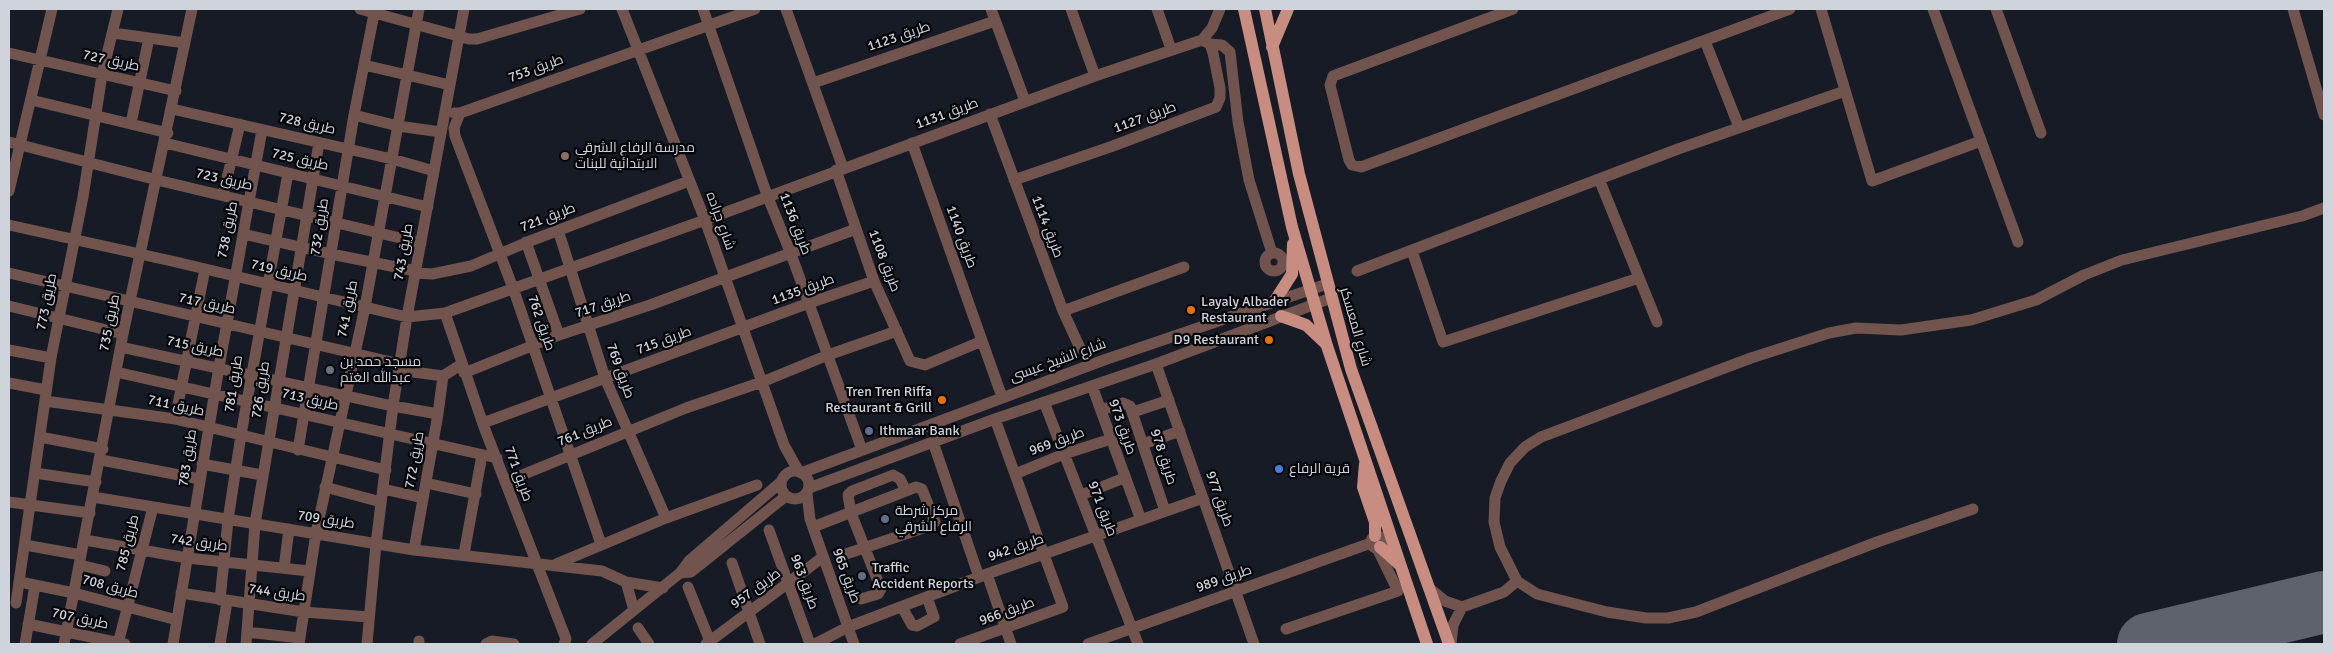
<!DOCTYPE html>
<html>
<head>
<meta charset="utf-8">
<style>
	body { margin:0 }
	#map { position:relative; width:2333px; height:653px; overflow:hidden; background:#161b26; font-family:Signika,sans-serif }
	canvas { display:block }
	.frame { position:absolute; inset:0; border:10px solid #cfd3db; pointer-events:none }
</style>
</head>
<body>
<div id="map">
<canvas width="2333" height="653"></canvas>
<div class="frame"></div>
</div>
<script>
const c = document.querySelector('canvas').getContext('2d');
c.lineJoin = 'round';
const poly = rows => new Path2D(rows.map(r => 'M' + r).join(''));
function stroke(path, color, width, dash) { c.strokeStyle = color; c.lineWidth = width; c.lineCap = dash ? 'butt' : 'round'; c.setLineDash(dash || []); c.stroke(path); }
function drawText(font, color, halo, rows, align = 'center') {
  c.font = font + ' Signika,Cairo,sans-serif'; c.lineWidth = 4.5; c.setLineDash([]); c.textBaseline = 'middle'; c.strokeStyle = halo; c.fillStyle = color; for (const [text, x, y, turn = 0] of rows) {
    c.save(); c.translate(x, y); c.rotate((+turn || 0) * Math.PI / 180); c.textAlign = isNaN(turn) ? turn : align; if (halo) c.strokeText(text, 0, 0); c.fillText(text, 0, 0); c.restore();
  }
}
const runway = poly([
	[2148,644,2324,602]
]);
const minor = poly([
	[360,9,469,39,477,39,580,9],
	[622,9,705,220,784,445,799,472],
	[703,9,767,195,791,254,862,450],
	[786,9,843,168],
	[991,9,1025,101],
	[1071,9,1095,76],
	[1157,9,1171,49],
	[1513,9,1333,76,1330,85,1349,160,1352,165,1361,167,1790,9],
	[1821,9,1872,181,1981,141],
	[1933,9,2018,242],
	[1996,9,2041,133],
	[2293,9,2324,115],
	[113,33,185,43],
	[1705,41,1739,127],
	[1210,44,1222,45,1230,52,1238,122,1249,180,1272,253],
	[9,53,176,91],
	[364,65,450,85],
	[813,83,995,21],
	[31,100,168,133],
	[172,109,392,159,434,171],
	[454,113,460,113,755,9],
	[460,113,454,128,455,136,513,288,601,544],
	[990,114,1063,311,1080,348],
	[354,115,398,126,441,132],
	[131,123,149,38],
	[9,142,157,180,421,243],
	[165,143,428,207],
	[912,143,1002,397],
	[836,170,874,281,910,361,925,365,982,341],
	[1599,179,1657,322],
	[1014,180,1113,146,1216,107,1220,98,1220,88,1213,53,1210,44,1202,40],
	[9,191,52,9],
	[223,195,240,124],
	[9,225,176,262,407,317,445,313,705,220,1095,76,1202,40,1212,28,1220,9],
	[558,230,605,378,666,518],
	[243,234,331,254,416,271],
	[526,242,559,335],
	[1412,251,1443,342,1639,278],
	'1265 262a9 9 0 1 1 18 0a9 9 0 1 1-18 0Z',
	[1357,271,1678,149,1845,91],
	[9,273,400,364],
	[416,273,432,274,471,266,530,241,689,181],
	[9,306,123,334],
	[1063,311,1184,267],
	[445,313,484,427,566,639,564,644],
	[121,347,393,406,438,414],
	[9,350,51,358],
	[1156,364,1254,644],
	[399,370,443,376,462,364],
	[116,372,497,458],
	[464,373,559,335,650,305,856,229],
	[9,383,46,390],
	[1092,386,1141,520],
	[45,401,175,419,386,470],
	[1044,402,1138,644],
	[1101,410,1123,403,1130,406,1165,511],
	[1133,412,1169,400],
	[175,419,205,269],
	[483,423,809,303,874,281],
	[40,437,103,449],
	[933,442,979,577],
	[1143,444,1180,431],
	[298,450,354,115,375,9],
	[101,460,200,479],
	[202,464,262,475],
	'781 485a14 14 0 1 1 28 0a14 14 0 1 1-28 0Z',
	[35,473,96,482],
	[801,473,1104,360,1327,284],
	[1015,474,1064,454,1111,439],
	[505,482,686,408,762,382,828,355,897,331],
	[426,483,476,494],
	[325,487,381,502],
	[809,488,995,419,1156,364,1331,298],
	[383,489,423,498],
	[807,494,810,519,854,644],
	[1081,495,1124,478],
	[93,497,414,550,602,571,626,582,663,588],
	[9,502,90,513],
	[1973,509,1877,542,1696,612,1668,618,1646,618,1607,612,1537,594,1517,581,1500,547,1494,522,1495,498,1501,481,1510,463,1525,447,1541,437,1751,358,1829,333,1856,328,1901,330,1971,320,2036,300,2084,275,2122,260,2302,216,2324,208],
	[813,527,916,487,922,489,935,522,932,525,843,555],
	[769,530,810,644],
	'1371 542a6 6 0 1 1 12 0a6 6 0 1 1-12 0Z',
	[85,540,187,558,309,571],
	[25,545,81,555],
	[414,550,438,414,443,376],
	[464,554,482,455],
	[732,563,760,644],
	[556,564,666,518,757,485],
	[80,565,105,571],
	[284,568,289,529],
	[680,573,691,572,786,496],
	[987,574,1011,644],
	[20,582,74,593,177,620],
	[626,582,634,610],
	[688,587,711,644],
	[1429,588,1445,601,1462,607,1504,592,1517,581],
	[181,593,304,612,369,617],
	[861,599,878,594,881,589,851,513,848,495,852,491,893,475,900,479,906,491],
	[220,600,228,520,241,435,288,173],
	[16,603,51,358,83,197,102,75,118,9],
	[902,607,912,625,917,626,934,617,927,597],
	[28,624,125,644],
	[638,628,649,644],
	[1286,629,1398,591,1377,548],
	[247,632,300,638],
	[25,644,35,585],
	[64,644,123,334,192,9],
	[118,644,153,507],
	[173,644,219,367,262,130],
	[220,644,227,602],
	[246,644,255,524,319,143],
	[299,644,316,533,365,307,419,9],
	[367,644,376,544,393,406,407,317,464,9],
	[419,644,419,641],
	[486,644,492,641,514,644],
	[592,644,680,573,689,561,781,482],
	[706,644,823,557],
	[815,644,848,627,987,574,1203,498],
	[960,644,1063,607,995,419],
	[1088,644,1371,543],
	[1451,644,1453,625,1462,607]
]);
const major = poly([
	[1244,9,1292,227,1327,346,1427,644],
	[1265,9,1299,174,1351,369,1449,644],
	[1272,47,1288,9],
	[1274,302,1292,274,1293,244],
	[1281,316,1306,325,1325,343],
	[1365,464,1363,487,1375,522,1375,536],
	[1380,547,1400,565]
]);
const markers = [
	[565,156,5,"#8d6e63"],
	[1191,310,5,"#e8710a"],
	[1269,340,5,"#e8710a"],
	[330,370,5,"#6b7280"],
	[942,400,5,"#e8710a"],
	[869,431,5,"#5c6f8a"],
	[1279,469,5,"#3f7fe0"],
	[885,519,5,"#5c6f8a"],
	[862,576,5,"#5c6f8a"]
];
const streetNames = [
	["طريق 1123",899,37,-19],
	["طريق 727",111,61,12],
	["طريق 753",536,69,-20],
	["طريق 1131",947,114,-20],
	["طريق 1127",1145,118,-20],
	["طريق 728",307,124,13],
	["طريق 725",300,160,13],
	["طريق 723",224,180,13],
	["طريق 721",548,218,-21],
	["شارع جراده",720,221,70],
	["طريق 1136",795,224,69],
	["طريق 732",320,227,-81],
	["طريق 1114",1047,227,69],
	["طريق 738",228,230,-79],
	["طريق 1140",961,237,70],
	["طريق 743",404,252,-80],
	["طريق 1108",884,261,69],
	["طريق 719",279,271,13],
	["طريق 1135",803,290,-20],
	["طريق 773",47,302,-79],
	["طريق 717",207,304,12],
	["طريق 717",603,305,-18],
	["طريق 741",348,309,-79],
	["طريق 735",110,323,-79],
	["طريق 762",541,323,71],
	["شارع المعسكر",1355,327,74],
	["طريق 715",664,341,-20],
	["طريق 715",195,347,12],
	["شارع الشيخ عيسى",1058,361,-20],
	["طريق 769",620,371,70],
	["طريق 781",234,384,-81],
	["طريق 726",261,390,-81],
	["طريق 713",310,400,13],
	["طريق 711",176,406,12],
	["طريق 973",1122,427,71],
	["طريق 761",585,432,-22],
	["طريق 969",1057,442,-20],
	["طريق 978",1163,457,72],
	["طريق 783",188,458,-81],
	["طريق 772",415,460,-80],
	["طريق 771",518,474,70],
	["طريق 977",1219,499,71],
	["طريق 971",1102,509,69],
	["طريق 709",326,520,9],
	["طريق 785",128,543,-76],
	["طريق 742",199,543,8],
	["طريق 942",1016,548,-19],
	["طريق 965",846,576,70],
	["طريق 989",1224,579,-19],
	["طريق 963",804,582,70],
	["طريق 708",110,587,15],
	["طريق 957",756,589,-36],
	["طريق 744",277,593,8],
	["طريق 966",1007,612,-20],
	["طريق 707",80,619,12]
];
const poiNames = [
	["مدرسة الرفاع الشرقي",575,148],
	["الابتدائية للبنات",575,164],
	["Layaly Albader",1201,302],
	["Restaurant",1201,318],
	["D9 Restaurant",1259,340,"right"],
	["مسجد حمد بن",340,362],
	["عبدالله الغتم",340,378],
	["Tren Tren Riffa",932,392,"right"],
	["Restaurant & Grill",932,408,"right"],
	["Ithmaar Bank",879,431],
	["قرية الرفاع",1289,469],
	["مركز شرطة",895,511],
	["الرفاع الشرقي",895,527],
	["Traffic",872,568],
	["Accident Reports",872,584]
];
stroke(runway, '#5e626c', 62);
stroke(minor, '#71544e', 11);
stroke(major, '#c88d80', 12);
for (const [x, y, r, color] of markers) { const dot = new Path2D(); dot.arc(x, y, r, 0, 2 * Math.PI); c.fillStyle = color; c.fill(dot); stroke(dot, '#05060a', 2); }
drawText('14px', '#cfd3db', '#05060a', streetNames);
drawText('14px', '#cfd3db', '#05060a', poiNames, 'left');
</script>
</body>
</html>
